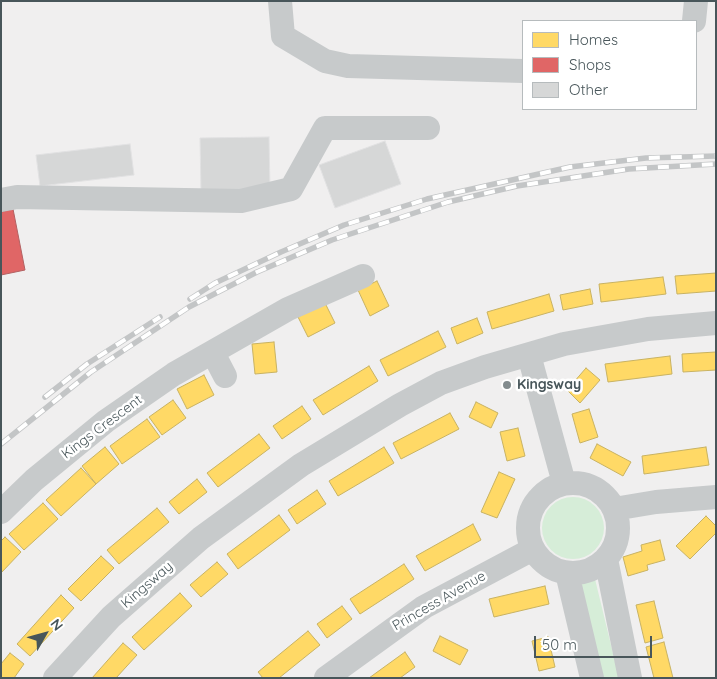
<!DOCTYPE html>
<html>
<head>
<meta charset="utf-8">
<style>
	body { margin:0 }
	#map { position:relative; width:717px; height:679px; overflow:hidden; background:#f0efef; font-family:Quicksand,sans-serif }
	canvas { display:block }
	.frame { position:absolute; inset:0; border:2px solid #48565a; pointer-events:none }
	.legend { position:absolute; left:522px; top:20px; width:175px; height:90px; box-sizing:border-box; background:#fff; border:1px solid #b6bbbd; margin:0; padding:6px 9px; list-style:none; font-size:15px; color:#48565a }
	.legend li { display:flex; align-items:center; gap:10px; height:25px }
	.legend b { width:25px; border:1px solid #b6bbbd }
	.north { position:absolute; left:20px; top:609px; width:50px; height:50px; -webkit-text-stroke:4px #fff; paint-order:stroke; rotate:52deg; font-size:14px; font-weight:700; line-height:20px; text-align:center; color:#48565a }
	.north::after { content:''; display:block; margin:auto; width:18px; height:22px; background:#48565a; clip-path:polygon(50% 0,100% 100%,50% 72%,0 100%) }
	.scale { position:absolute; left:534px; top:636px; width:118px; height:22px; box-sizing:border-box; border:2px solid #48565a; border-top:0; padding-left:6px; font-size:15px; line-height:18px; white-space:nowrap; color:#48565a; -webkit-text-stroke:4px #fff; paint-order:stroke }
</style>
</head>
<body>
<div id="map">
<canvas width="717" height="679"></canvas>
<div class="frame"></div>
<ul class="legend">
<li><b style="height:14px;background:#ffd966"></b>Homes</li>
<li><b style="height:14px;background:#e06666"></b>Shops</li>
<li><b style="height:14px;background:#d6d7d7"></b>Other</li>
</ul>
<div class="north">N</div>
<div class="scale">50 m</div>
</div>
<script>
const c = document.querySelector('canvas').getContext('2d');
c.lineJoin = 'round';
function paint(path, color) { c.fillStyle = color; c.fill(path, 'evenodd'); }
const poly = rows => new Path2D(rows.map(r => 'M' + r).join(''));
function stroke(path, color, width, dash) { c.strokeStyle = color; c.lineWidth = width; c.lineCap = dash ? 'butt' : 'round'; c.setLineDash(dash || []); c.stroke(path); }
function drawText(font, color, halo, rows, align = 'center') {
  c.font = font + ' Quicksand,sans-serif'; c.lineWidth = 5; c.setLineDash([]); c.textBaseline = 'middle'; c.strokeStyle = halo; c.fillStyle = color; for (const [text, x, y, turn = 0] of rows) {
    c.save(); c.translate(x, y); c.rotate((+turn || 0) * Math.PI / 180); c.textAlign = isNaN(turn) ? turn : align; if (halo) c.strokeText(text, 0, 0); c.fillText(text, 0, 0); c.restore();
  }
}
const green = poly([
	'542 528a31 31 0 1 1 62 0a31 31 0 1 1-62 0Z',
	[595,579,619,678,602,678,577,580]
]);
const homes = poly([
	[716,273,716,291,677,294,675,276,716,273],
	[663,277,666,294,601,302,599,284,663,277],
	[377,281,389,306,370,316,358,290,377,281],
	[590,289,593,304,563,310,560,295,590,289],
	[549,294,554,311,492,329,487,312,549,294],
	[325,303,335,323,308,337,298,317,325,303],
	[477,318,483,333,457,344,451,328,477,318],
	[438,331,446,347,388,376,380,360,438,331],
	[274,342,277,372,255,374,252,344,274,342],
	[716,352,716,370,683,372,682,354,716,352],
	[670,356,672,374,608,382,605,364,670,356],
	[369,366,378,381,323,415,313,400,369,366],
	[586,368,600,380,580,403,567,390,586,368],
	[204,375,214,395,187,409,177,389,204,375],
	[173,400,186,418,162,435,149,417,173,400],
	[476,402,498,413,491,428,469,417,476,402],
	[302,406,311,419,282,439,273,426,302,406],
	[589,409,598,437,580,443,572,414,589,409],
	[450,413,459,429,401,459,393,443,450,413],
	[147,419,160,437,122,464,110,446,147,419],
	[518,428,525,456,507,461,500,432,518,428],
	[259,434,270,448,218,487,207,473,259,434],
	[597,444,631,462,623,476,590,458,597,444],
	[105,447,119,464,96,484,82,466,105,447],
	[384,447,394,463,338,496,329,481,384,447],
	[706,447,709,465,644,474,642,456,706,447],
	[81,468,96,484,61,516,46,500,81,468],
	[499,472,515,479,497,518,481,512,499,472],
	[197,479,207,492,179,514,169,502,197,479],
	[317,490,326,504,297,524,288,510,317,490],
	[43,503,58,519,24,550,9,534,43,503],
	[157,508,169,522,119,564,107,550,157,508],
	[279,515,290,530,238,569,227,554,279,515],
	[706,516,716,526,716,533,690,559,676,546,706,516],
	[473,524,481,540,425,571,416,556,473,524],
	[5,537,21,552,1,573,1,541,5,537],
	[660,540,665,560,647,565,648,570,628,576,623,557,642,551,641,545,660,540],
	[101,556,114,568,81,601,68,589,101,556],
	[217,562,228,574,201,597,190,585,217,562],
	[404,564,414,579,360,614,350,599,404,564],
	[545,586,549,604,494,617,489,599,545,586],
	[180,593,192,606,144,650,132,637,180,593],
	[61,595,74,608,30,656,17,644,61,595],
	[654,601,663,638,645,643,636,605,654,601],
	[342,606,352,619,327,638,317,624,342,606],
	[308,631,320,645,279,678,263,678,258,672,308,631],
	[440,636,468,650,460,665,433,651,440,636],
	[548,637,555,667,539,671,532,641,548,637],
	[664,642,673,678,654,678,646,647,664,642],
	[123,643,137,655,116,678,92,678,123,643],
	[405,652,415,667,400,678,369,678,405,652],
	[10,653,24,664,14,678,1,678,1,664,10,653]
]);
const shops = poly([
	[13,209,25,270,1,275,1,212,13,209]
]);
const building = poly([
	[269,137,270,190,201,191,200,138,269,137],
	[385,141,401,184,335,208,319,165,385,141],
	[130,144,134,175,40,186,36,155,130,144]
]);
const minor = poly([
	[280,1,283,36,325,61,348,66,523,71],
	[694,21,696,1],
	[1,200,17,197,241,201,291,189,325,128,428,128],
	[213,353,225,376],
	[529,355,564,483],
	'528 528a45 45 0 1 1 90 0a45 45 0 1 1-90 0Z',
	[614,509,656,502,716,497],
	[1,512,34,480,106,421,174,374,288,309,363,276],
	[606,559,630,678],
	[567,573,592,678],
	[55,678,111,617,201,538,301,465,400,405,441,383,485,367,564,344,648,329,716,323],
	[326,678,424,607,533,549]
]);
const rail = poly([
	[190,299,215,283,281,252,344,225,427,199,570,167,646,158,716,156],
	[45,397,87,364,160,317],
	[1,444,91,372,189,307,257,272,332,240,448,202,517,186,629,169,716,164]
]);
const markers = [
	[507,385,5,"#838c8e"]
];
const poiNames = [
	["Kingsway",517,385]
];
const streetNames = [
	["Kings Crescent",102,427,-37],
	["Kingsway",147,585,-41],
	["Princess Avenue",439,601,-30]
];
paint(green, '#d6edd8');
paint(homes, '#ffd966');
stroke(homes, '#c8b262', 1);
paint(shops, '#e06666');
stroke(shops, '#b26162', 1);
paint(building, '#d6d7d7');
stroke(building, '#e1e1e2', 1);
stroke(minor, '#c7cacb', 24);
stroke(rail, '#c3c5c6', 5.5);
stroke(rail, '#fff', 4, [11]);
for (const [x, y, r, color] of markers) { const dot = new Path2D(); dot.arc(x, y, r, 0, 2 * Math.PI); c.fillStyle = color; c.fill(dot); stroke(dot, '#fff', 2); }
drawText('bold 14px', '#48565a', '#fff', poiNames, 'left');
drawText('14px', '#48565a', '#fff', streetNames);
</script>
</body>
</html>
